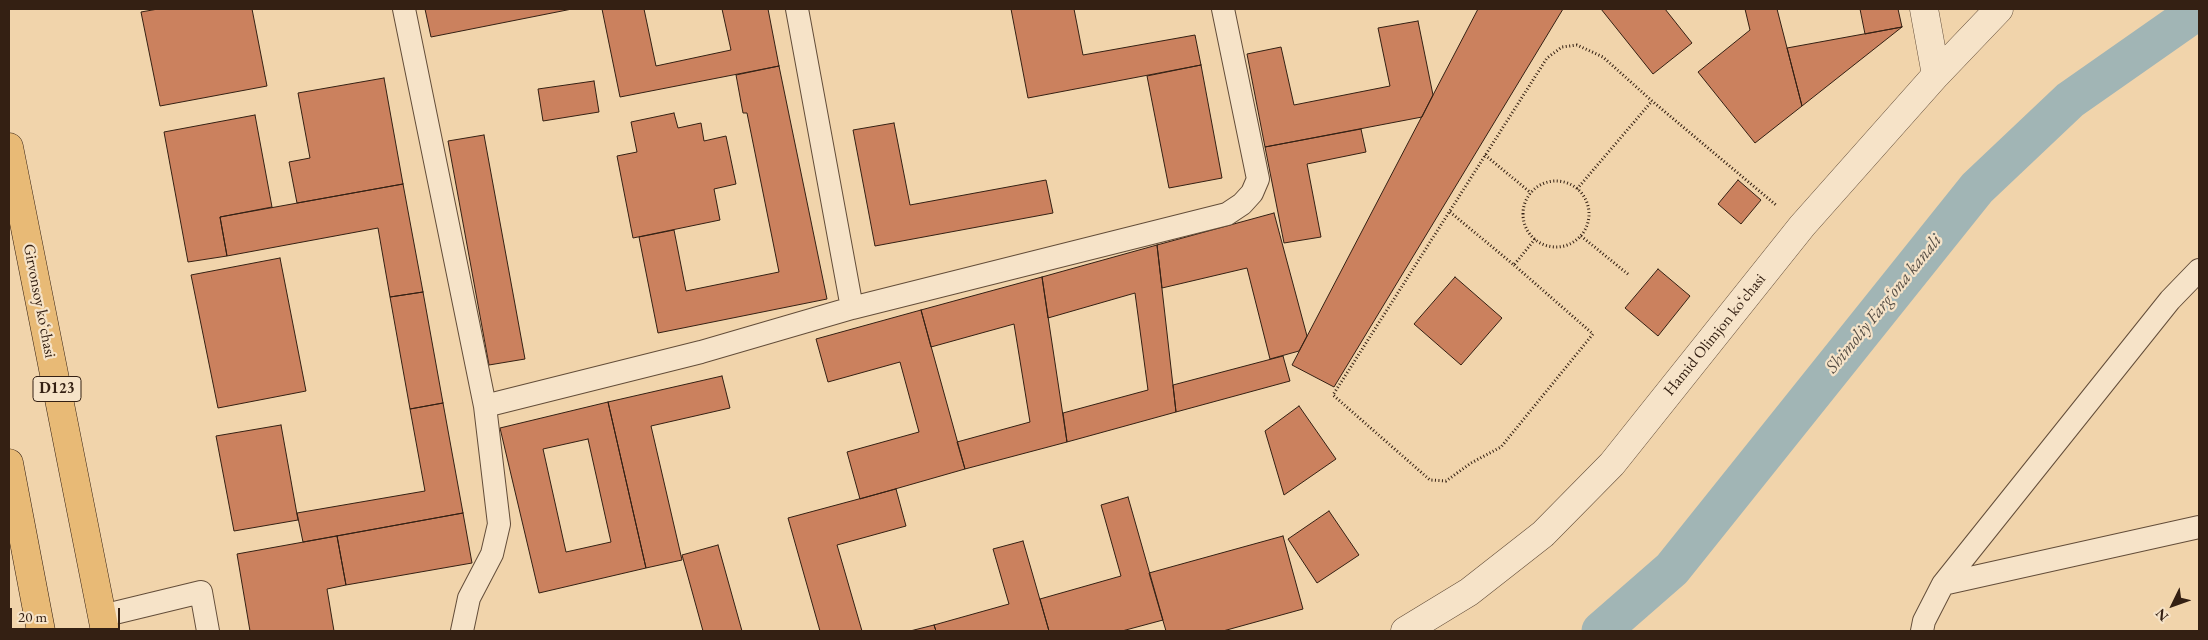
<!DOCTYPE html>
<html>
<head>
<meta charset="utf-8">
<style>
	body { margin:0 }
	#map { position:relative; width:2208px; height:640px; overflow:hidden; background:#f1d4ab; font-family:"EB Garamond",serif }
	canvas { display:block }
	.frame { position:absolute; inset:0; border:10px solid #342013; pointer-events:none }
	.north { position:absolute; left:2148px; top:580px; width:50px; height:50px; -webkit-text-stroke:4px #f6e3c8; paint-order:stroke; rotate:228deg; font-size:14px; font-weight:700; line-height:20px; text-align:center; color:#342013 }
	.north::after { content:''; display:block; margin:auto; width:18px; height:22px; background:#342013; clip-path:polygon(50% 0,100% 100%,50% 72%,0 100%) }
	.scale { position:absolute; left:10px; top:608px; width:110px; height:22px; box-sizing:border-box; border:2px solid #342013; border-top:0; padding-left:6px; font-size:15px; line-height:18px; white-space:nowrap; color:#342013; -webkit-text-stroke:4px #f6e3c8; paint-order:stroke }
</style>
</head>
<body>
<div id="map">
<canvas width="2208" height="640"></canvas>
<div class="frame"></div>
<div class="north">N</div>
<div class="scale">20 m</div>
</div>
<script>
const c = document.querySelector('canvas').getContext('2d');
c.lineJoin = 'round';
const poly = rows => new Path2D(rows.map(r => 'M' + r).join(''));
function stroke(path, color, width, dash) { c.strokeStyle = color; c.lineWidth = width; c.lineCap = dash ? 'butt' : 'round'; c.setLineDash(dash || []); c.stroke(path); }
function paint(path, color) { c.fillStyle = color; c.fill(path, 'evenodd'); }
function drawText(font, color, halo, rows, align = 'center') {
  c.font = font + ' "EB Garamond",serif'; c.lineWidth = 4.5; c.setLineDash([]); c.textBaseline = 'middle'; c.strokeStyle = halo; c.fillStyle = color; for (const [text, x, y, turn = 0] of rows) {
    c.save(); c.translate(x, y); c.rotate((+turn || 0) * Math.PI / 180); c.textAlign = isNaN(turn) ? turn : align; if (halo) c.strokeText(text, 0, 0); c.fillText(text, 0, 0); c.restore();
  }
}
const canal = poly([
	[1601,631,1672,569,1977,188,2070,100,2190,16,2199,12]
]);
const building = poly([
	[158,9,252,9,267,86,160,106,141,12,158,9],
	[425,9,572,9,431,37,425,9],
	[602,9,644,9,656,66,731,50,722,9,768,9,779,66,620,97,602,9],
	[1011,9,1074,9,1083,55,1195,35,1201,65,1028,98,1011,9],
	[1478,9,1563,9,1334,387,1292,365,1478,9],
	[1601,9,1665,9,1692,43,1653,74,1601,9],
	[1745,9,1777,9,1802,106,1755,143,1698,72,1750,30,1745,9],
	[1860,9,1898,9,1902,27,1865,34,1860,9],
	[1418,21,1433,95,1422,117,1265,147,1247,54,1281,47,1294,105,1390,86,1378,28,1418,21],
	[1902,27,1802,106,1787,48,1902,27],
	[1201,65,1222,178,1169,188,1147,76,1201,65],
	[779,66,827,299,658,333,639,237,674,230,686,291,779,272,747,113,743,113,736,75,779,66],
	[384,78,403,184,297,203,289,162,310,158,298,93,384,78],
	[594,81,599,112,543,121,538,89,594,81],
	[674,113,678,128,701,123,704,141,726,136,736,184,714,189,720,220,633,238,617,156,637,152,631,122,674,113],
	[255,115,272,207,220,217,227,256,188,262,164,132,255,115],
	[894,123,910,205,1046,180,1053,213,875,246,853,130,894,123],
	[1361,129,1366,152,1307,164,1321,237,1284,243,1265,147,1361,129],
	[484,135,525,359,489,365,448,141,484,135],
	[1738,180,1761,200,1741,224,1718,204,1738,180],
	[403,184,423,292,390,297,378,228,227,256,220,217,403,184],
	[1274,213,1307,336,1299,351,1270,359,1247,268,1162,288,1157,245,1274,213],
	[1157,245,1176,412,1067,442,1063,413,1148,390,1135,293,1048,318,1042,277,1157,245],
	[280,258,306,391,218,408,191,275,280,258],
	[1658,269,1690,296,1658,336,1625,308,1658,269],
	[1042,277,1067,442,965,469,957,442,1030,422,1014,324,931,347,921,310,1042,277],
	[1455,277,1502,318,1461,365,1414,324,1455,277],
	[423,292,443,403,410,409,390,297,423,292],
	[921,310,965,469,860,499,847,452,919,432,900,362,828,382,816,339,921,310],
	[1283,356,1290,381,1176,412,1173,385,1283,356],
	[722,376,730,408,651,426,682,560,646,568,608,402,722,376],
	[608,402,646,568,539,593,500,428,608,402],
	[588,439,611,542,566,552,543,449,588,439],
	[443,403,463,513,303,542,297,513,425,491,410,409,443,403],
	[1299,406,1336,459,1284,495,1265,431,1299,406],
	[281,425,298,520,234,531,216,436,281,425],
	[896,489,906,526,837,545,862,631,820,631,788,518,896,489],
	[1128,497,1163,620,1122,631,1049,631,1040,599,1121,576,1101,505,1128,497],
	[1329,511,1359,555,1317,583,1288,539,1329,511],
	[463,513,472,563,346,585,337,536,463,513],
	[337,536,346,585,327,589,334,631,250,631,237,554,337,536],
	[1283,536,1303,609,1223,631,1166,631,1149,573,1283,536],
	[1023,541,1049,631,936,631,934,625,1009,604,993,549,1023,541],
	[718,545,742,631,703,631,682,555,718,545],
	[934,625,936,631,910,631,934,625]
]);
const path = poly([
	[1485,155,1531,193],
	'1523 214a33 33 0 1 1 66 0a33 33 0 1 1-66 0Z',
	[1577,189,1652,101],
	[1450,212,1514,265,1535,239],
	[1581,236,1629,275],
	[1514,265,1593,334,1501,447,1471,463,1446,481,1430,480,1333,395,1547,58,1562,47,1577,45,1603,57,1652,101,1776,205]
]);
const service = poly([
	[404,9,485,406,499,524,492,554,469,598,462,631],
	[797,9,852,308],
	[485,406,701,352,852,308,1227,214,1242,204,1252,193,1258,179,1223,9],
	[1943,584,2170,300,2199,270],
	[102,616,201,592,208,631],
	[1922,631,1924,621,1943,584,2199,527]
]);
const minor = poly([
	[1924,9,1936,75],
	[1405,631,1469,592,1543,534,1612,464,1802,226,1936,75,1999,9]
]);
const primary = poly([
	[9,147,105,631],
	[9,463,41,631]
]);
const shields = [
	[57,389,48]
];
const shieldNames = [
	["D123",57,389]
];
const streetNames = [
	["Girvonsoy koʻchasi",39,301,79],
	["Hamid Olimjon koʻchasi",1715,335,-51]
];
const waterNames = [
	["Shimoliy Fargʻona kanali",1884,304,-51]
];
stroke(canal, '#a1b5b5', 39);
paint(building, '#cb815e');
stroke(building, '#342013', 1);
stroke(service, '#634d39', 24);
stroke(minor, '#634d39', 29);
stroke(primary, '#342013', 29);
stroke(path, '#342013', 3, [1, 2.5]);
stroke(service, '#f6e3c8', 22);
stroke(minor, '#f6e3c8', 28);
stroke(primary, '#e8ba76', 28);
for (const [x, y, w] of shields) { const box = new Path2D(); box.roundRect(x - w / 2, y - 12.5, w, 25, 4); c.fillStyle = '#f6e3c8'; c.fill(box); stroke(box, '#342013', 1); }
drawText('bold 15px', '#342013', null, shieldNames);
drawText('16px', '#342013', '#f6e3c8', streetNames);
drawText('italic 18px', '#554d44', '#f6e3c8', waterNames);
</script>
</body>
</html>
